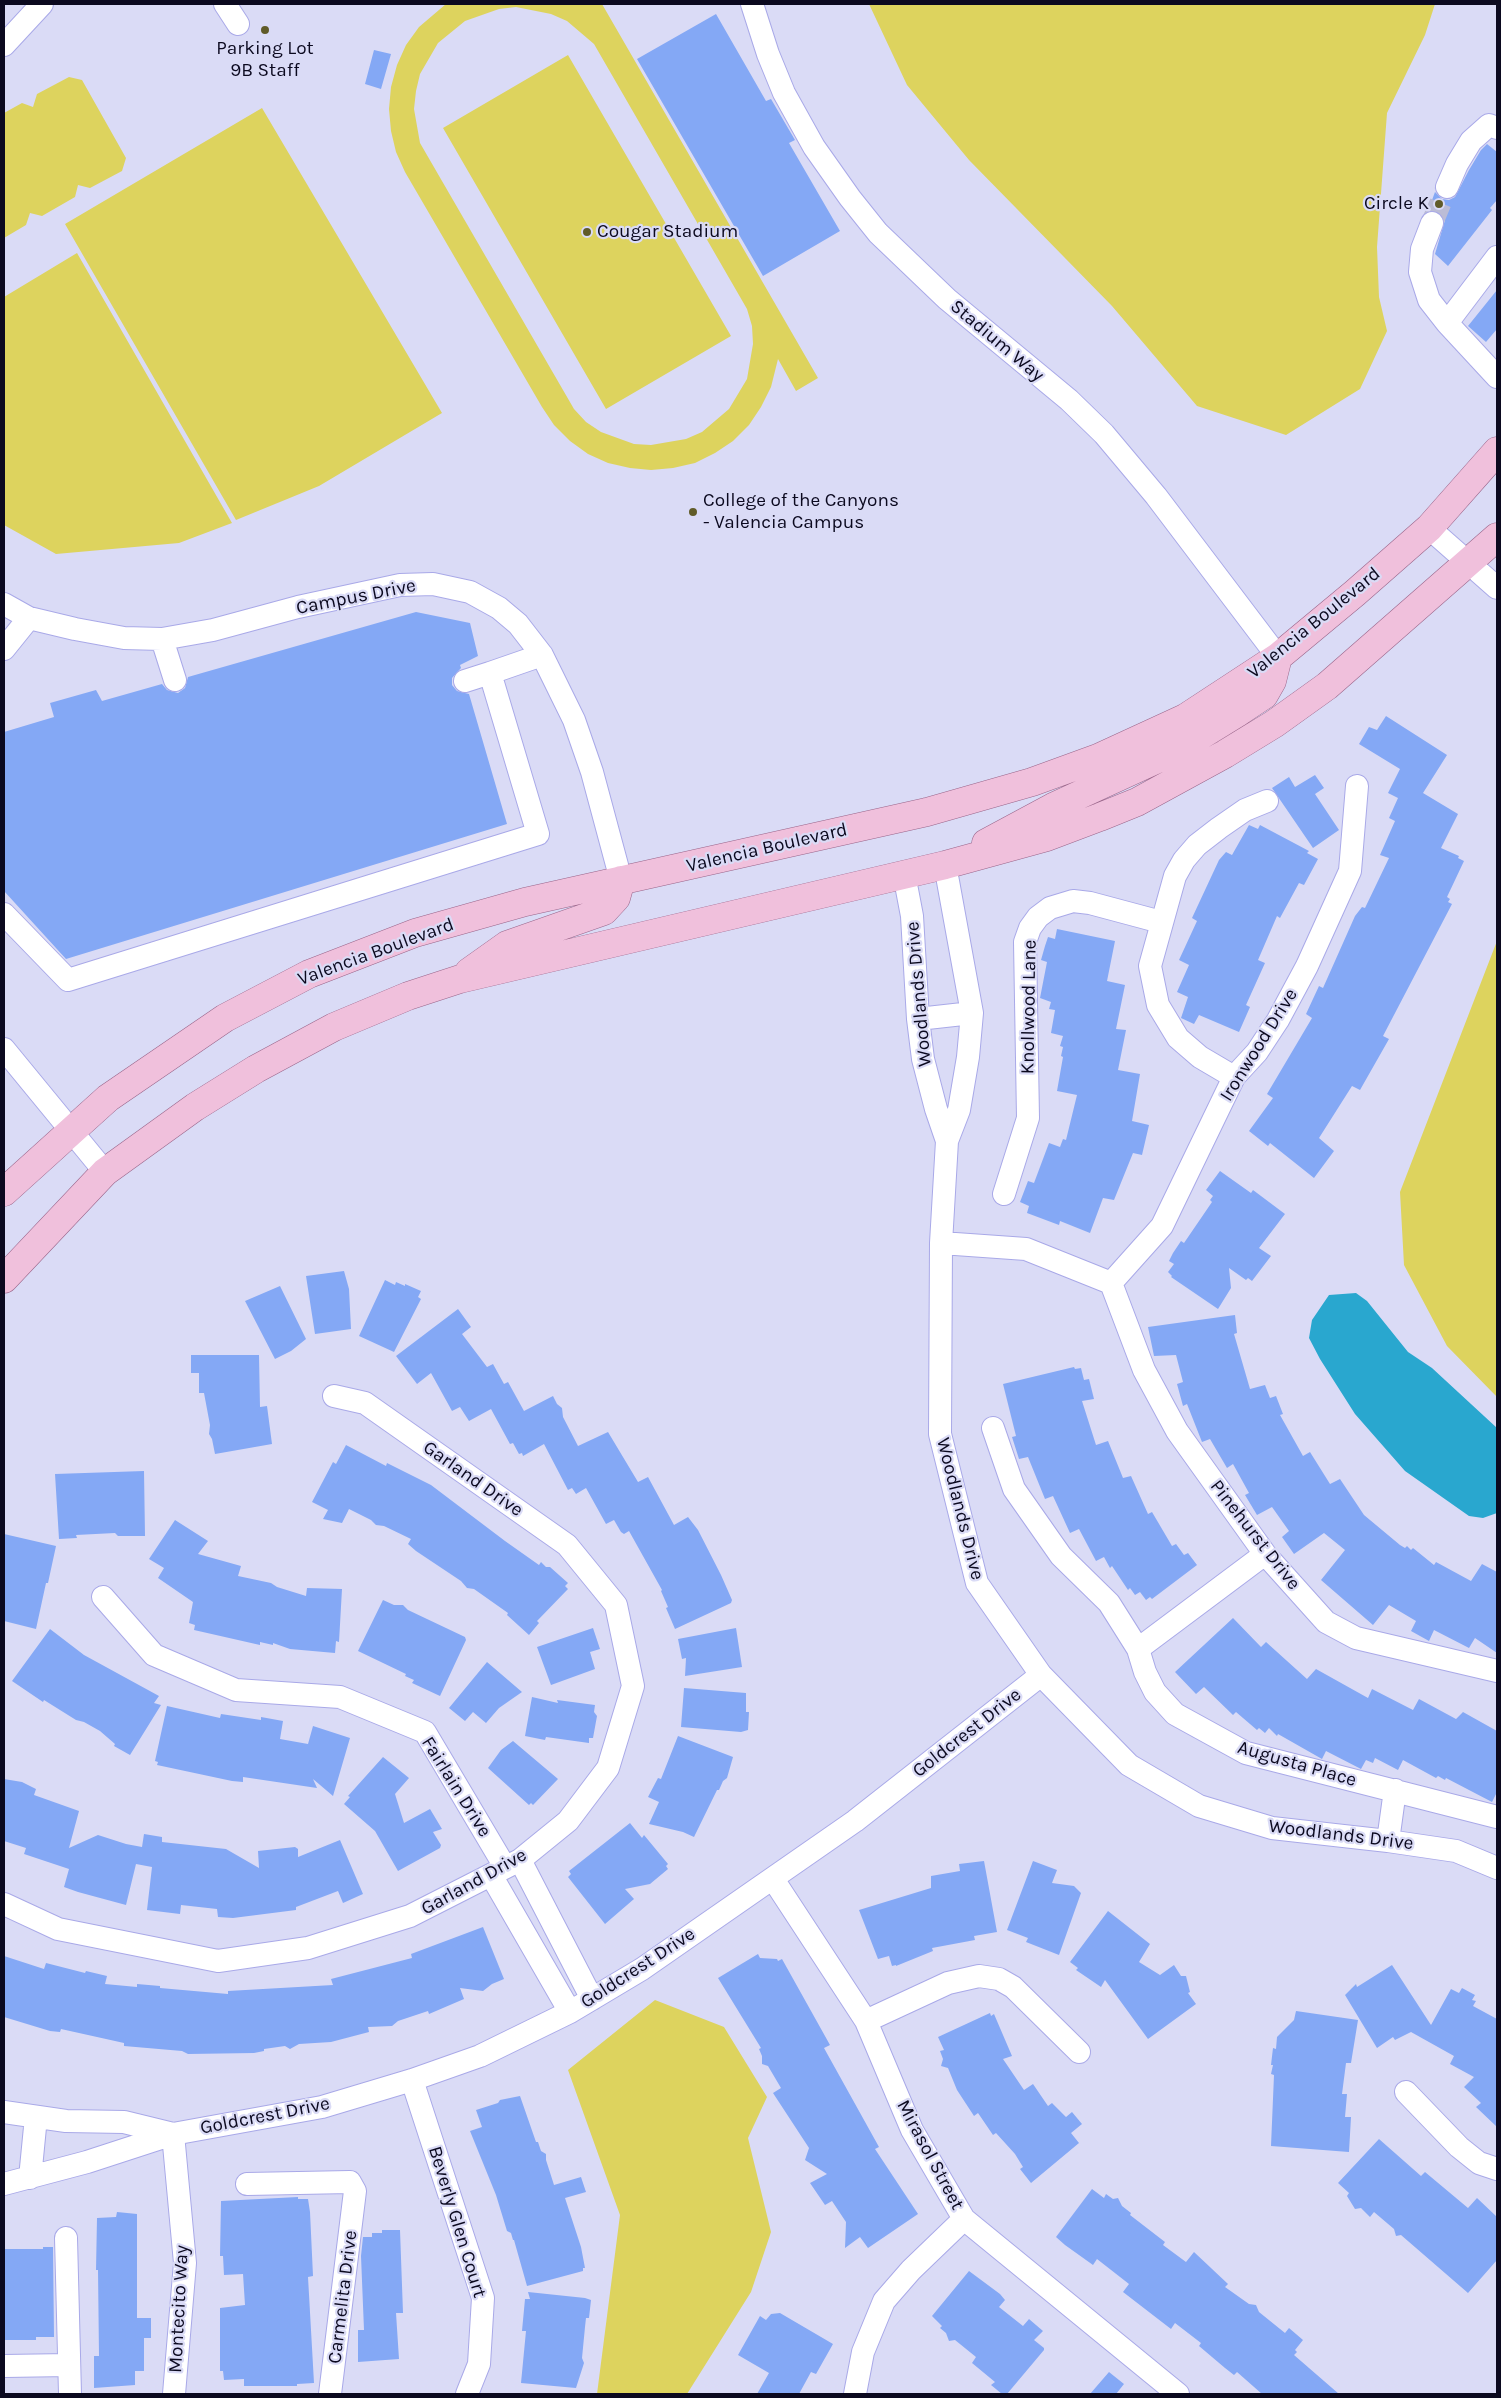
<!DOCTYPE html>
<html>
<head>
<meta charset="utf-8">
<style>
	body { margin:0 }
	#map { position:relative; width:1501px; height:2398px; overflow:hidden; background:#dadbf6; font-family:Karla,sans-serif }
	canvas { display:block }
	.frame { position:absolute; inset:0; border:5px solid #0b091f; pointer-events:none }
</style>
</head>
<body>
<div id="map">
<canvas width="1501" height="2398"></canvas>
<div class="frame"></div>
</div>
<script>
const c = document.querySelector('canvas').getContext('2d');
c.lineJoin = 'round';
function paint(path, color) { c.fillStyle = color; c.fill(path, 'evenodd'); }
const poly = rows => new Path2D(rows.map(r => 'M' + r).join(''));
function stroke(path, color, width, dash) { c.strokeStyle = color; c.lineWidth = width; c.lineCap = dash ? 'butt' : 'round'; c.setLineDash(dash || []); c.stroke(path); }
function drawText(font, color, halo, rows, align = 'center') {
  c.font = font + ' Karla,sans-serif'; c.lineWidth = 4.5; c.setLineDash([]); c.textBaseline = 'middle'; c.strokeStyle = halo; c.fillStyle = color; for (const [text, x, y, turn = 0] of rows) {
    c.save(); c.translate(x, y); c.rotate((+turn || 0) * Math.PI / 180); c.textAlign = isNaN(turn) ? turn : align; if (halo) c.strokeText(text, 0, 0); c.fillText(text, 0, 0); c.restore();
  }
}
const green = poly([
	[446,4,602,4,818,378,796,391,778,359,771,387,761,407,749,425,733,441,715,453,695,463,673,468,651,470,630,468,608,463,588,454,570,441,554,425,542,407,405,172,396,152,391,131,389,109,391,87,397,65,406,45,419,27],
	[516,7,551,14,567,21,594,44,747,309,752,326,753,344,747,379,729,409,702,432,686,439,651,445,634,444,601,432,586,422,574,409,420,143,414,109,416,91,420,74,438,43,465,21,499,9],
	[869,4,1435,4,1425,35,1387,113,1377,247,1379,297,1387,331,1360,389,1286,435,1197,406,1112,306,969,160,907,85],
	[568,55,731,336,606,409,443,128],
	[69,77,82,80,126,158,122,171,90,188,78,185,75,197,42,216,30,213,26,225,4,238,4,113,22,103,33,107,37,94],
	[262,108,442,413,319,486,236,520,65,224],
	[77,253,232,523,179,543,56,554,4,525,4,297],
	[1497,941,1497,1397,1447,1346,1404,1265,1400,1192],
	[655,2000,724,2027,767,2097,748,2138,771,2232,751,2292,687,2394,597,2394,620,2215,568,2070]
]);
const water = poly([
	[1356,1293,1367,1301,1408,1352,1432,1368,1497,1428,1497,1513,1483,1518,1469,1516,1405,1471,1355,1414,1320,1359,1309,1338,1312,1320,1329,1295]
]);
const building = poly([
	[716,14,766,101,771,99,795,140,789,143,840,231,763,276,637,59],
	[374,50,391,54,381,89,365,84],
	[1487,144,1497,152,1497,200,1490,208,1492,210,1448,266,1435,254,1445,220,1437,211,1428,211,1435,192,1442,199,1449,200,1455,197,1469,170,1481,150],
	[1497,290,1497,329,1486,342,1468,326],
	[416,612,470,623,478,656,460,665,461,668,452,678,452,685,457,691,469,694,507,824,66,959,4,891,4,732,54,717,50,703,96,690,102,701,162,684,167,690,178,693,185,688,188,677],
	[1386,716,1447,755,1423,793,1458,814,1441,848,1459,856,1458,858,1464,861,1447,897,1450,899,1448,902,1452,904,1383,1036,1389,1039,1360,1090,1352,1086,1319,1138,1334,1151,1314,1178,1270,1143,1268,1146,1249,1131,1273,1098,1267,1094,1312,1018,1306,1014,1319,986,1323,988,1355,916,1362,907,1365,908,1389,858,1380,855,1395,821,1389,818,1398,798,1388,793,1400,769,1359,744,1369,727,1377,730],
	[1315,775,1324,788,1315,794,1339,830,1313,848,1272,788,1289,777,1295,787],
	[1249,825,1258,829,1260,825,1309,851,1307,853,1318,859,1304,885,1299,883,1280,918,1277,916,1258,960,1265,963,1246,1005,1250,1007,1239,1032,1199,1015,1194,1024,1181,1018,1188,997,1177,992,1189,965,1179,960,1197,921,1192,918,1219,860,1226,852,1232,855],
	[1057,929,1115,941,1107,981,1125,985,1116,1029,1126,1030,1118,1070,1140,1074,1132,1121,1149,1125,1142,1155,1133,1153,1114,1200,1103,1198,1090,1233,1060,1221,1059,1225,1027,1213,1029,1206,1020,1202,1028,1181,1034,1183,1049,1143,1060,1147,1063,1139,1066,1140,1077,1095,1057,1091,1063,1057,1061,1056,1063,1047,1060,1046,1063,1036,1051,1033,1055,1010,1049,1009,1051,1002,1040,998,1047,962,1041,960,1045,946,1048,937,1055,939],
	[1220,1171,1251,1193,1253,1190,1285,1214,1259,1248,1271,1256,1252,1281,1248,1278,1246,1280,1229,1268,1231,1288,1218,1309,1171,1277,1172,1276,1168,1272,1174,1264,1169,1261,1173,1253,1181,1241,1184,1243,1212,1202,1210,1200,1213,1196,1206,1190],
	[344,1271,349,1289,351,1329,315,1334,306,1276],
	[385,1280,395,1285,396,1282,405,1286,405,1284,421,1291,418,1297,421,1299,394,1352,359,1336],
	[280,1286,306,1339,291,1351,275,1359,245,1301],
	[458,1309,471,1327,462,1334,487,1367,493,1364,504,1384,508,1382,524,1411,553,1396,557,1404,562,1408,563,1417,578,1446,608,1432,638,1482,648,1477,674,1525,688,1517,698,1530,721,1575,732,1600,731,1603,675,1629,666,1608,668,1607,661,1591,662,1590,629,1531,624,1534,621,1532,614,1520,606,1524,586,1488,576,1494,572,1488,568,1490,544,1444,523,1456,522,1453,519,1454,513,1443,510,1444,491,1409,469,1421,460,1407,452,1411,431,1373,417,1384,396,1356],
	[1235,1315,1237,1333,1234,1334,1250,1389,1265,1385,1270,1398,1276,1396,1283,1414,1280,1415,1303,1456,1310,1452,1330,1484,1340,1479,1364,1515,1400,1545,1405,1548,1407,1546,1411,1550,1413,1548,1434,1565,1436,1562,1471,1581,1482,1564,1497,1572,1497,1653,1475,1638,1469,1648,1434,1630,1429,1641,1411,1631,1416,1621,1389,1605,1373,1625,1321,1580,1345,1550,1324,1533,1294,1554,1282,1537,1289,1531,1272,1507,1257,1515,1245,1495,1249,1493,1233,1464,1227,1468,1210,1439,1202,1442,1187,1404,1183,1406,1177,1384,1183,1382,1176,1355,1154,1356,1148,1327],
	[191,1355,259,1355,260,1407,267,1406,272,1444,215,1454,212,1439,209,1434,210,1425,204,1393,199,1393,199,1373,191,1373],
	[1074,1367,1075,1369,1081,1368,1084,1380,1089,1379,1094,1399,1082,1401,1096,1445,1108,1441,1123,1478,1131,1476,1148,1514,1152,1512,1172,1546,1176,1544,1184,1555,1188,1553,1197,1565,1152,1599,1150,1597,1146,1600,1140,1592,1135,1595,1130,1588,1128,1590,1112,1566,1110,1568,1104,1557,1096,1561,1079,1529,1070,1533,1053,1496,1045,1499,1028,1457,1019,1459,1012,1437,1016,1436,1003,1384],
	[346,1445,386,1466,387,1463,431,1485,505,1541,539,1565,541,1562,546,1567,550,1567,568,1583,565,1586,568,1589,537,1621,539,1623,529,1635,507,1615,508,1613,474,1589,467,1588,461,1581,416,1551,408,1544,411,1539,384,1526,376,1525,371,1520,349,1509,342,1523,323,1519,328,1510,312,1502,333,1462,336,1464],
	[144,1471,145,1536,118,1536,115,1533,76,1535,77,1538,59,1539,55,1474],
	[175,1520,208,1541,198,1554,241,1566,238,1576,271,1583,277,1587,306,1596,307,1588,342,1589,339,1642,336,1641,335,1653,290,1649,273,1643,273,1645,260,1642,260,1645,194,1630,195,1625,189,1623,193,1602,158,1578,164,1568,149,1559],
	[4,1534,56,1546,48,1583,46,1583,36,1629,4,1621],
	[383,1600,394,1605,403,1605,408,1610,465,1637,466,1640,440,1696,412,1683,414,1680,405,1676,406,1674,358,1651],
	[1233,1618,1261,1647,1266,1642,1307,1679,1316,1669,1368,1698,1372,1689,1413,1710,1419,1699,1456,1719,1463,1712,1497,1731,1497,1792,1492,1802,1446,1778,1445,1780,1438,1776,1436,1778,1403,1760,1398,1770,1375,1758,1373,1763,1366,1760,1361,1769,1326,1751,1322,1759,1278,1734,1277,1736,1269,1728,1265,1733,1259,1728,1257,1730,1236,1712,1233,1715,1204,1687,1196,1694,1175,1672],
	[593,1628,600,1649,590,1652,595,1669,551,1685,537,1647],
	[736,1628,742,1667,685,1676,686,1658,682,1659,678,1639],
	[50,1629,84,1655,159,1696,154,1703,161,1705,130,1755,114,1746,115,1744,100,1731,84,1722,76,1720,44,1700,43,1702,12,1681],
	[487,1662,522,1692,499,1708,486,1723,473,1712,465,1721,449,1708],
	[684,1688,746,1693,746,1712,749,1712,748,1730,741,1732,681,1727],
	[532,1697,558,1703,557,1700,595,1705,594,1712,597,1716,593,1738,589,1738,589,1743,546,1737,545,1740,525,1736],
	[167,1706,220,1718,221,1714,261,1720,261,1717,283,1721,280,1739,308,1744,313,1726,350,1738,333,1796,313,1779,317,1788,243,1777,243,1782,232,1781,157,1765,158,1762,155,1761],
	[678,1736,733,1757,727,1778,723,1781,719,1790,717,1790,694,1837,683,1832,649,1824,659,1802,648,1797,658,1778,661,1779],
	[513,1741,558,1779,533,1805,531,1803,529,1805,488,1768,501,1750],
	[383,1757,409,1778,395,1794,404,1823,430,1809,442,1829,433,1832,441,1845,440,1848,398,1871,375,1831,344,1804,350,1797,348,1796],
	[4,1779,22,1782,36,1789,34,1795,79,1811,69,1848,98,1835,126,1844,142,1847,144,1834,162,1837,162,1842,226,1849,259,1868,258,1851,295,1847,298,1849,298,1857,340,1840,363,1894,343,1903,338,1891,296,1907,296,1910,233,1918,218,1917,217,1909,181,1905,180,1914,147,1910,152,1867,136,1864,126,1905,78,1892,64,1887,69,1869,24,1854,26,1848,4,1841],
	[630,1823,642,1838,644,1835,668,1864,666,1866,668,1869,650,1884,625,1889,634,1899,605,1924,568,1877,571,1874,569,1871],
	[984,1861,997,1932,974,1936,975,1940,932,1948,933,1951,896,1966,896,1965,892,1966,889,1956,878,1959,859,1910,931,1888,931,1876,960,1871,959,1864],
	[1033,1861,1057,1870,1052,1883,1074,1886,1081,1893,1059,1955,1026,1942,1028,1938,1007,1930],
	[1108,1911,1150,1944,1139,1962,1160,1975,1174,1965,1181,1976,1186,1976,1190,1992,1188,1993,1196,2004,1148,2039,1105,1980,1101,1987,1076,1970,1078,1968,1070,1962],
	[483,1927,504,1979,492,1984,483,1991,460,1988,464,1999,429,2014,428,2011,398,2021,392,2026,368,2027,369,2032,331,2042,299,2044,290,2049,285,2046,264,2049,264,2051,254,2053,188,2054,182,2051,124,2046,124,2043,61,2029,60,2032,50,2031,4,2017,4,1956,44,1969,46,1963,85,1973,86,1971,107,1976,105,1984,137,1987,137,1984,160,1986,160,1988,228,1994,228,1991,333,1985,331,1979,412,1958,411,1954],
	[758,1954,760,1958,777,1959,778,1961,782,1959,830,2045,824,2048,879,2147,875,2149,918,2214,868,2248,860,2237,845,2248,846,2222,832,2201,825,2205,810,2183,827,2174,805,2160,809,2148,773,2093,781,2088,768,2066,762,2064,762,2056,759,2049,761,2048,718,1978],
	[1392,1965,1431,2025,1451,1989,1459,1993,1462,1988,1475,1995,1472,2000,1476,2001,1473,2006,1497,2019,1497,2127,1476,2107,1481,2103,1464,2087,1474,2077,1450,2064,1454,2056,1411,2032,1395,2040,1393,2037,1377,2048,1345,1995,1356,1984,1357,1987],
	[1296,2011,1358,2020,1351,2063,1346,2063,1342,2094,1347,2094,1345,2117,1351,2117,1349,2152,1271,2146,1274,2075,1271,2074,1273,2065,1271,2065,1273,2048,1276,2049,1277,2037,1294,2020],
	[990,2013,991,2016,994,2014,1012,2056,1003,2059,1024,2090,1033,2084,1048,2106,1052,2103,1066,2117,1072,2112,1082,2124,1071,2133,1079,2143,1031,2183,1020,2169,1023,2167,1015,2154,996,2133,993,2135,978,2113,974,2116,957,2090,948,2068,941,2066,943,2059,940,2051,944,2050,938,2037],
	[520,2096,536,2142,538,2142,541,2151,546,2154,546,2160,554,2185,581,2177,586,2192,565,2198,581,2247,585,2268,583,2268,583,2271,527,2286,514,2240,513,2240,511,2233,507,2231,496,2195,470,2131,482,2127,476,2110,498,2103,500,2100],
	[1379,2139,1421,2176,1425,2172,1468,2208,1477,2198,1497,2217,1497,2260,1468,2293,1401,2235,1396,2236,1394,2229,1374,2212,1370,2217,1361,2208,1355,2209,1347,2196,1349,2193,1338,2183],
	[1092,2189,1104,2198,1106,2194,1113,2199,1118,2198,1122,2206,1131,2213,1130,2215,1165,2242,1163,2245,1186,2262,1194,2252,1228,2284,1225,2287,1249,2304,1256,2305,1259,2312,1285,2333,1289,2328,1303,2340,1295,2350,1297,2352,1294,2355,1339,2394,1262,2394,1237,2372,1234,2375,1225,2368,1199,2346,1201,2343,1175,2323,1171,2329,1123,2292,1129,2284,1097,2259,1093,2265,1065,2245,1056,2237],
	[298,2197,298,2199,308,2199,310,2212,313,2276,308,2277,314,2383,297,2384,297,2386,244,2386,244,2379,224,2380,223,2371,220,2371,220,2308,245,2305,243,2274,224,2275,223,2256,220,2256,221,2201],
	[117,2212,137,2214,137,2318,151,2318,151,2338,144,2338,144,2371,135,2371,135,2385,94,2388,94,2356,99,2356,98,2270,96,2270,97,2218,116,2217],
	[382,2230,400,2230,403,2313,396,2313,399,2359,358,2362,358,2330,364,2330,361,2256,363,2237,372,2237,372,2233,382,2233],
	[43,2247,53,2247,54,2337,36,2337,36,2340,4,2340,4,2249,43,2249],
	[969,2271,1000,2294,1005,2300,999,2307,1023,2326,1029,2319,1043,2331,1034,2340,1044,2348,1044,2350,1007,2394,1002,2394,991,2385,995,2382,972,2363,976,2357,955,2340,949,2341,946,2333,940,2328,942,2326,932,2316],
	[528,2292,585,2298,591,2300,589,2318,586,2318,585,2327,582,2358,584,2363,576,2388,521,2383,526,2331,522,2331,525,2299,530,2299],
	[780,2313,833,2344,816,2374,811,2372,799,2394,757,2394,769,2373,738,2355,760,2316,766,2320,771,2314],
	[1109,2372,1124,2384,1116,2394,1090,2394]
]);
const minorTunnel = poly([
	[1432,223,1447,187]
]);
const minor = poly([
	[225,4,238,24],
	[752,4,768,54,784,93,814,147,850,198,878,233,947,299,1069,400,1104,434,1156,496,1278,657],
	[4,45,42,4],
	[1447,187,1457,164,1471,141,1489,125,1497,128],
	[1432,223,1422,249,1420,272,1429,300,1447,323],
	[1497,257,1447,323,1497,377],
	[1429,528,1497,588],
	[4,604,29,618,75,629,124,638,162,639,213,630,298,607,400,585,433,584,470,592,499,608,518,624,542,655,574,720,592,772,621,880],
	[162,639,175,680],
	[4,649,29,618],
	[465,681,490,673],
	[945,865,972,1013,968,1057,959,1110,947,1141,941,1243,940,1434,977,1583,1041,1675,1129,1765,1199,1806,1272,1828,1388,1841,1456,1851,1497,1868],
	[904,874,912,916,918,1019,923,1059,936,1109,947,1141],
	[4,914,68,980,538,834,490,673,542,655],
	[918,1019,972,1013],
	[4,1049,105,1172],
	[1234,1077,1200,1057,1178,1038,1158,1005,1150,966,1175,876,1184,860,1197,845,1219,828,1245,810,1267,801],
	[1004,1194,1028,1118,1025,942,1030,928,1038,917,1050,908,1073,901,1090,903,1161,922],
	[941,1243,1026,1249,1111,1283],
	[1111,1283,1144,1370,1177,1431,1265,1554,1326,1622,1356,1638,1497,1671],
	[1111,1283,1162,1226,1234,1077,1257,1052,1278,1020,1307,966,1350,871,1357,786],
	[993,1428,1014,1489,1061,1556,1109,1603,1138,1649,1145,1672,1155,1692,1175,1714,1246,1753,1497,1817],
	[103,1597,154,1655,236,1690,340,1697,425,1732,505,1867],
	[1138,1649,1265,1554],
	[1388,1841,1395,1790],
	[520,1860,592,1999],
	[491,1875,570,2012],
	[773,1879,866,2021,912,2130,964,2219,1178,2394],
	[4,1904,58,1929,218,1961,308,1948,410,1916,520,1860,568,1821,608,1768,633,1686,616,1605,567,1545,365,1403,334,1396],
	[866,2021,948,1983,979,1976,999,1979,1013,1987,1079,2052],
	[412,2080,483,2298,479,2364,467,2394],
	[1406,2092,1459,2147,1479,2163,1497,2169],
	[4,2112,66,2121,124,2122,173,2134],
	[173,2134,185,2263,174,2394],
	[30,2178,36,2117],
	[4,2184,87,2162,173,2134,322,2107,412,2080,480,2056,570,2012,642,1969,855,1821,1041,1675],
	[247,2184,350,2182,355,2191,330,2394],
	[66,2238,70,2394],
	[4,2366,69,2365],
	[855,2394,863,2352,884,2301,911,2270,964,2219]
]);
const major = poly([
	[986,843,1053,807,1177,750,1237,713,1264,695,1272,681,1278,657],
	[469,972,507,945,604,911,616,898,621,880],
	[4,1192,108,1098,225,1018,309,974,415,933,525,902,927,812,1032,782,1098,758,1185,718,1278,657,1355,593,1429,528,1497,451],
	[4,1279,105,1172,195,1107,256,1069,334,1027,408,996,460,979,945,865,1047,837,1100,817,1137,802,1225,754,1274,724,1327,686,1497,537]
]);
const markers = [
	[265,30,5,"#605b28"],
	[1439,204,5,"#605b28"],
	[587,232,5,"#605b28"],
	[693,512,5,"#605b28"]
];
const poiNames = [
	["Parking Lot",265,49,"center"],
	["9B Staff",265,71,"center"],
	["Circle K",1429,204,"right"],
	["Cougar Stadium",597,232],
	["College of the Canyons",703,501],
	["- Valencia Campus",703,523]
];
const streetNames = [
	["Stadium Way",997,341,40],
	["Campus Drive",356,597,-11],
	["Valencia Boulevard",1314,623,-39],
	["Valencia Boulevard",767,848,-13],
	["Valencia Boulevard",376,952,-20],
	["Woodlands Drive",919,994,-95],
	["Knollwood Lane",1029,1007,-89],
	["Ironwood Drive",1259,1045,-58],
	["Garland Drive",473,1479,35],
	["Woodlands Drive",960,1509,76],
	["Pinehurst Drive",1255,1535,52],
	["Goldcrest Drive",967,1733,-38],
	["Augusta Place",1297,1764,16],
	["Fairlain Drive",456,1787,58],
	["Woodlands Drive",1341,1835,7],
	["Garland Drive",474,1882,-29],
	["Goldcrest Drive",638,1968,-33],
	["Goldcrest Drive",265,2116,-11],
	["Mirasol Street",930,2155,62],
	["Beverly Glen Court",457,2222,73],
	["Carmelita Drive",343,2297,-83],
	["Montecito Way",179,2309,-87]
];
paint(green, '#ddd35e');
paint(water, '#29a7cf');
paint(building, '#84a8f5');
stroke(minorTunnel, '#bbbcd6', 22, [22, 11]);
stroke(minor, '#a9a9e8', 24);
stroke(major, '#99658a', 29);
stroke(minor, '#fff', 22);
stroke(major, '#f0c0dc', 28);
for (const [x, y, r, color] of markers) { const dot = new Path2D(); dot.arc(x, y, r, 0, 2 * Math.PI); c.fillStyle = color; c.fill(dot); stroke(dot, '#dadbf6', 2); }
drawText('19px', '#0b091f', '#dadbf6', poiNames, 'left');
drawText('19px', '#0b091f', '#dadbf6', streetNames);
</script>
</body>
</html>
